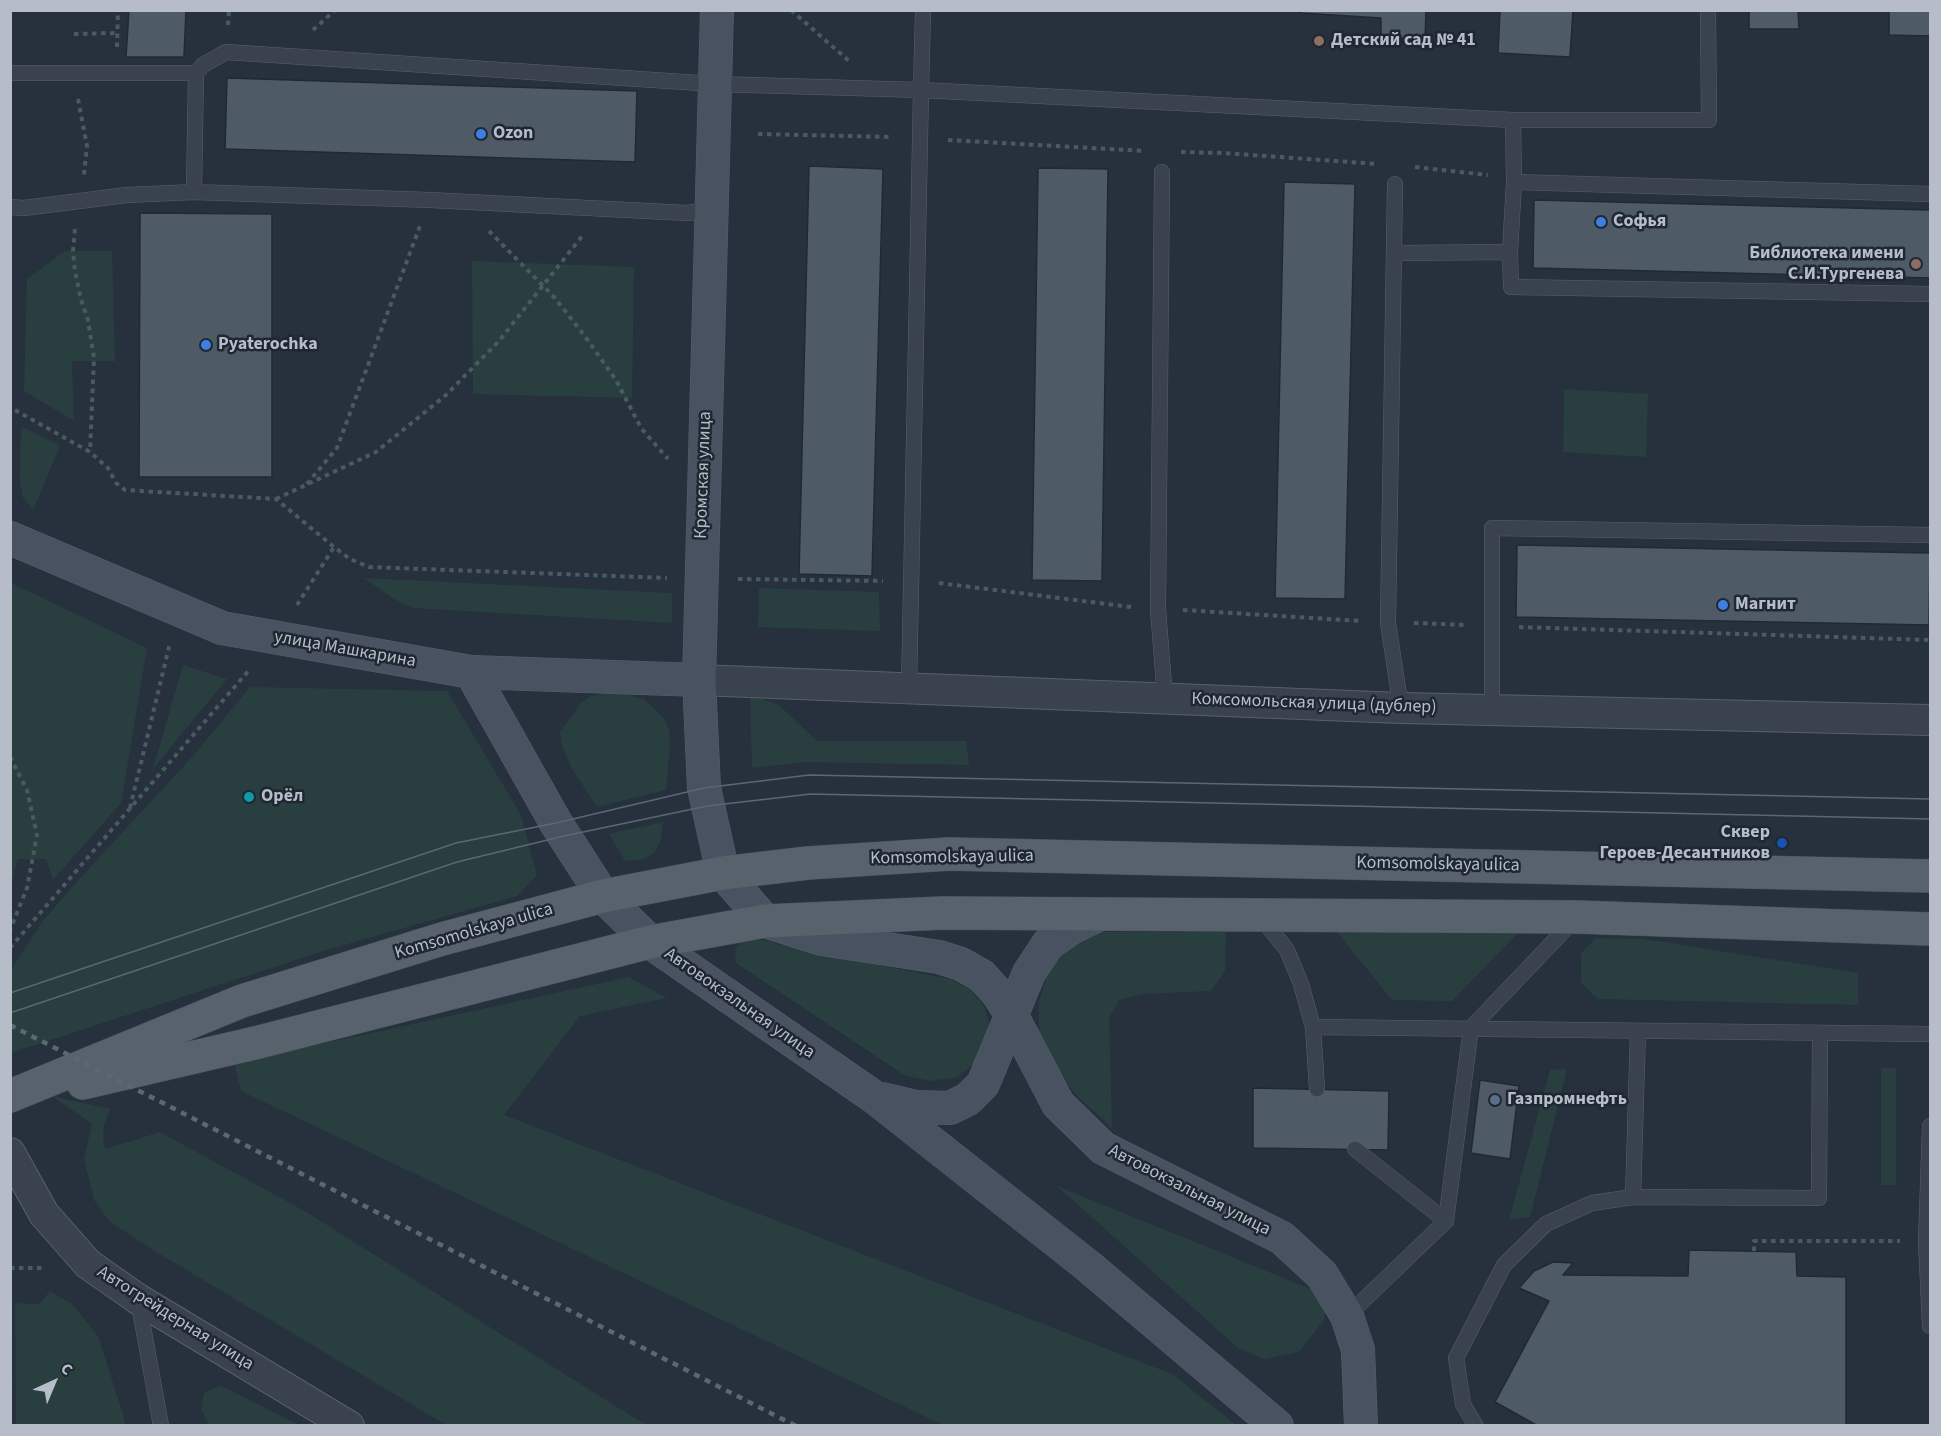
<!DOCTYPE html>
<html>
<head>
<meta charset="utf-8">
<style>
	body { margin:0 }
	#map { position:relative; width:1941px; height:1436px; overflow:hidden; background:#26313d; font-family:"Source Sans 3",sans-serif }
	canvas { display:block }
	.frame { position:absolute; inset:0; border:12px solid #b6bdc8; pointer-events:none }
	.north { position:absolute; left:24px; top:1352px; width:60px; height:60px; -webkit-text-stroke:4px #1f2732; paint-order:stroke; rotate:44deg; font-size:16px; font-weight:700; line-height:24px; text-align:center; color:#b6bdc8 }
	.north::after { content:''; display:block; margin:auto; width:21px; height:27px; background:#b6bdc8; clip-path:polygon(50% 0,100% 100%,50% 72%,0 100%) }
</style>
</head>
<body>
<div id="map">
<canvas width="1941" height="1436"></canvas>
<div class="frame"></div>
<div class="north">С</div>
</div>
<script>
const c = document.querySelector('canvas').getContext('2d');
c.lineJoin = 'round';
function paint(path, color) { c.fillStyle = color; c.fill(path, 'evenodd'); }
const poly = rows => new Path2D(rows.map(r => 'M' + r).join(''));
function stroke(path, color, width, dash) { c.strokeStyle = color; c.lineWidth = width; c.lineCap = dash ? 'butt' : 'round'; c.setLineDash(dash || []); c.stroke(path); }
function drawText(font, color, halo, rows, align = 'center') {
  c.font = font + ' "Source Sans 3",sans-serif'; c.lineWidth = 5; c.setLineDash([]); c.textBaseline = 'middle'; c.strokeStyle = halo; c.fillStyle = color; for (const [text, x, y, turn = 0] of rows) {
    c.save(); c.translate(x, y); c.rotate((+turn || 0) * Math.PI / 180); c.textAlign = isNaN(turn) ? turn : align; if (halo) c.strokeText(text, 0, 0); c.fillText(text, 0, 0); c.restore();
  }
}
const green = poly([
	[65,251,112,251,115,361,72,361,74,421,24,391,27,279],
	[472,261,634,267,632,398,473,394],
	[1564,389,1648,394,1646,457,1563,452],
	[21,426,60,446,33,510,23,498,20,481],
	[364,578,672,593,672,623,413,608,394,599],
	[11,583,147,648,121,803,53,880,46,859,18,859,11,884],
	[759,588,879,592,880,631,758,627],
	[183,665,227,679,153,769],
	[250,687,447,691,521,815,537,875,517,896,323,951,11,1053,11,970,42,922,83,875,193,756],
	[615,692,644,699,664,719,669,730,670,745,666,790,597,807,572,769,563,749,560,732,580,704,591,696],
	[750,695,779,705,817,741,966,741,969,765,807,762,752,768],
	[663,822,661,839,656,851,645,859,625,861,609,834],
	[1097,932,1226,932,1225,971,1211,991,1142,994,1119,1000,1109,1018,1112,1128,1077,1096,1045,1055,1039,1034,1039,1002,1049,968,1071,945],
	[1337,932,1517,934,1452,1001,1392,1000],
	[1596,938,1645,939,1858,973,1858,1005,1598,999,1581,983,1581,953],
	[744,940,763,940,816,953,950,979,971,990,984,1006,990,1025,975,1063,957,1077,931,1081,906,1076,736,963,735,949],
	[629,977,667,998,580,1016,504,1115,1172,1374,1236,1425,943,1425,241,1091,234,1063],
	[1881,1068,1896,1068,1896,1185,1881,1185],
	[1567,1069,1530,1217,1509,1220,1550,1070],
	[52,1096,110,1109,104,1125,103,1140,106,1149,160,1132,303,1210,646,1425,446,1425,155,1251,110,1222,94,1200,84,1159,92,1124],
	[1057,1186,1313,1290,1327,1303,1324,1320,1299,1352,1264,1359,1238,1348],
	[50,1291,72,1304,98,1336,123,1414,125,1425,16,1425,15,1303,39,1304],
	[220,1385,299,1425,213,1425,208,1423,201,1409,204,1393]
]);
const building = poly([
	[129,10,186,10,184,57,126,57,129,10],
	[1301,10,1426,10,1425,40,1381,37,1381,18,1301,13,1301,10],
	[1500,10,1573,10,1570,57,1498,53,1500,10],
	[1749,10,1798,10,1799,29,1749,29,1749,10],
	[1889,10,1930,10,1930,36,1889,35,1889,10],
	[227,78,637,91,635,162,225,149,227,78],
	[809,166,883,169,872,576,799,574,809,166],
	[1038,168,1108,169,1102,581,1032,580,1038,168],
	[1284,182,1355,184,1345,599,1275,598,1284,182],
	[1534,200,1930,210,1930,278,1533,268,1534,200],
	[140,213,272,214,272,477,139,477,140,213],
	[1517,545,1930,553,1929,625,1516,617,1517,545],
	[1480,1080,1519,1086,1510,1159,1471,1153,1480,1080],
	[1253,1088,1389,1091,1388,1150,1253,1148,1253,1088],
	[1689,1250,1796,1252,1797,1276,1846,1277,1846,1426,1538,1426,1495,1402,1549,1301,1519,1288,1534,1271,1553,1262,1573,1263,1563,1275,1688,1276,1689,1250]
]);
const path = poly([
	[791,10,849,61],
	[228,25,229,10],
	[313,30,335,10],
	[74,34,117,33],
	[117,47,118,10],
	[78,99,87,146,84,175],
	[758,134,892,137],
	[948,140,1144,151],
	[1181,152,1223,153,1378,164],
	[1415,167,1488,175],
	[75,229,73,251,75,271,81,300,88,320,94,358,90,452],
	[489,231,554,297,584,335,616,380,641,428,668,459],
	[15,410,90,452,108,468,116,483,125,490,276,499,334,547,350,559,369,567,667,578],
	[307,484,337,448,420,226],
	[276,499,376,452,446,395,499,341,583,235],
	[738,579,883,581],
	[939,583,1131,607],
	[297,605,334,547],
	[1183,610,1361,621],
	[1414,623,1466,625],
	[1519,627,1930,640],
	[10,757,27,790,37,835,27,888,10,930],
	[130,808,170,643],
	[10,948,250,669],
	[1754,1251,1754,1241,1900,1241],
	[10,1268,46,1268]
]);
const lane = poly([
	[923,10,921,90,1513,120,1514,182,1930,194],
	[10,73,196,73,203,65,226,52,715,84,921,90,909,688],
	[196,73,194,192,430,200,687,213,711,210],
	[1513,120,1709,120,1708,10],
	[1162,172,1158,609,1165,698],
	[1514,182,1510,252,1511,287,1930,294],
	[1395,184,1388,623,1401,708],
	[10,207,24,208,127,195,194,192],
	[1394,253,1510,252],
	[1492,709,1492,528,1930,535],
	[1259,915,1287,950,1301,984,1313,1027,1317,1089],
	[1313,1027,1930,1034],
	[1638,1031,1633,1197,1819,1198,1820,1033],
	[1930,1126,1926,1241,1930,1326],
	[1355,1149,1446,1221],
	[138,1299,161,1426],
	[1347,1316,1446,1221,1471,1028,1575,919],
	[1476,1426,1463,1404,1456,1358,1504,1265,1546,1224,1592,1203,1633,1197]
]);
const street = poly([
	[699,680,1401,708,1930,720],
	[10,1153,44,1214,88,1264,138,1299,349,1426]
]);
const secondary = poly([
	[717,10,699,680,704,788,723,873,765,921,822,939,939,957,961,964,982,976,999,995,1012,1016,1058,1104,1103,1148,1282,1238,1322,1275,1347,1316,1358,1350,1361,1426],
	[10,538,222,628,471,672,699,680],
	[471,672,556,823,603,896,650,942,874,1097,1088,1266,1277,1426],
	[882,1099,916,1107,950,1108,968,1099,983,1084,1029,973,1048,944,1071,928,1098,915]
]);
const primary = poly([
	[83,1083,259,1042,650,942,765,921,943,913,1577,917,1930,929],
	[10,1096,242,1001,442,939,603,896,723,873,808,863,949,854,1930,876]
]);
const tram = poly([
	[10,993,456,843,556,823,704,788,809,775,1930,799],
	[10,1013,457,862,564,836,707,806,811,794,1930,819]
]);
const rail = poly([
	[10,1025,796,1426]
]);
const markers = [
	[1319,41,6,"#8d6e63"],
	[481,134,6,"#3f7fe0"],
	[1601,222,6,"#3f7fe0"],
	[1916,264,6,"#8d6e63"],
	[206,345,6,"#3f7fe0"],
	[1723,605,6,"#3f7fe0"],
	[249,797,6,"#0f9aa8"],
	[1782,843,6,"#1a4fb4"],
	[1495,1100,6,"#5c6f8a"]
];
const poiNames = [
	["Детский сад № 41",1331,41],
	["Ozon",493,134],
	["Софья",1613,222],
	["Библиотека имени",1904,254,"right"],
	["С.И.Тургенева",1904,275,"right"],
	["Pyaterochka",218,345],
	["Магнит",1735,605],
	["Орёл",261,797],
	["Сквер",1770,833,"right"],
	["Героев-Десантников",1770,854,"right"],
	["Газпромнефть",1507,1100]
];
const streetNames = [
	["Кромская улица",704,475,-88],
	["улица Машкарина",345,650,10],
	["Комсомольская улица (дублер)",1314,704,2],
	["Komsomolskaya ulica",952,858,-1],
	["Komsomolskaya ulica",1438,865,1],
	["Komsomolskaya ulica",474,932,-16],
	["Автовокзальная улица",739,1004,35],
	["Автовокзальная улица",1189,1191,27],
	["Автогрейдерная улица",175,1319,32]
];
paint(green, '#293e3f');
paint(building, '#4f5a67');
stroke(building, '#212934', 1.5);
stroke(lane, '#58606b', 16);
stroke(street, '#58606b', 32);
stroke(secondary, '#58606b', 34);
stroke(primary, '#464e59', 34);
stroke(path, '#485b5d', 4, [4.5, 4.5]);
stroke(lane, '#3a424d', 15);
stroke(street, '#3a424d', 30);
stroke(secondary, '#485260', 33);
stroke(primary, '#58626d', 33);
stroke(tram, '#5c6774', 1.5);
stroke(rail, '#5c6774', 4.5, [6, 6]);
for (const [x, y, r, color] of markers) { const dot = new Path2D(); dot.arc(x, y, r, 0, 2 * Math.PI); c.fillStyle = color; c.fill(dot); stroke(dot, '#1f2732', 2); }
drawText('bold 18px', '#b6bdc8', '#1f2732', poiNames, 'left');
drawText('18px', '#b6bdc8', '#1f2732', streetNames);
</script>
</body>
</html>
